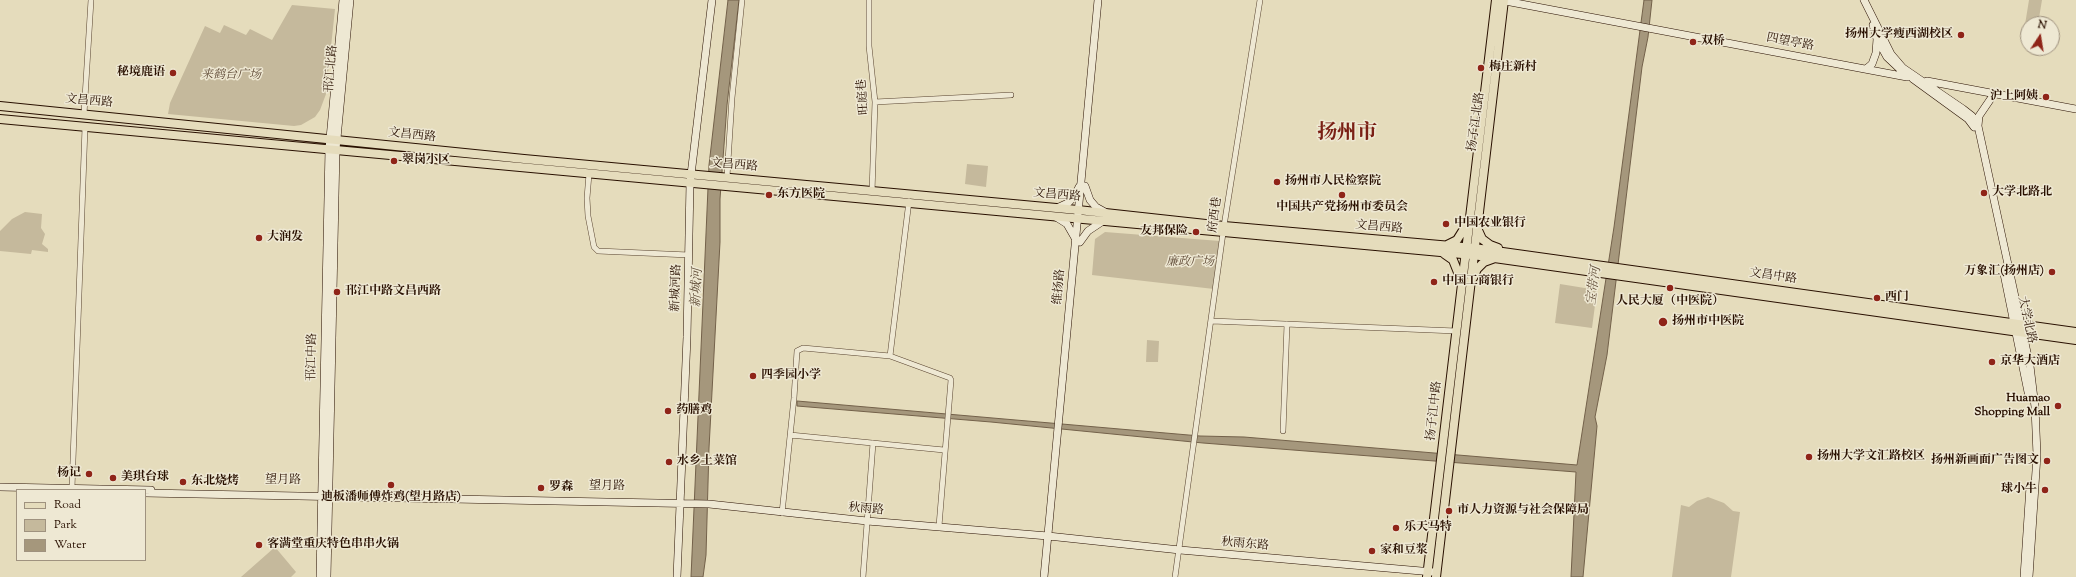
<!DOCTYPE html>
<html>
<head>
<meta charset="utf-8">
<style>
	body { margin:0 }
	#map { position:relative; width:2076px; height:577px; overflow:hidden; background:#e5dcbc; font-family:"Sorts Mill Goudy",serif }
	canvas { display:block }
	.legend { position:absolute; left:16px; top:489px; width:130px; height:72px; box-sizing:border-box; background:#eee8d3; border:1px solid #9f927f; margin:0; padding:5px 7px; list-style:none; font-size:12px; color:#291000 }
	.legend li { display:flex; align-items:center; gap:8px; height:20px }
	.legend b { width:20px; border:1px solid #9f927f }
	.north { position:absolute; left:2020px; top:16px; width:40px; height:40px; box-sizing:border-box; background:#eee8d3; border:1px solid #9f927f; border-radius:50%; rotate:12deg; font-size:11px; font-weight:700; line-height:16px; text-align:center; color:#291000 }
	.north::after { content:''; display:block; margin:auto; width:14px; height:18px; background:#8f2418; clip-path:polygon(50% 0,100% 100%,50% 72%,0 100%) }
</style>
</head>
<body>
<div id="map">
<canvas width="2076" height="577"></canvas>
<ul class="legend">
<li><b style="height:5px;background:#e5dcbc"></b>Road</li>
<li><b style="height:11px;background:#c5b99c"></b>Park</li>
<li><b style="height:11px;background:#a5977c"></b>Water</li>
</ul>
<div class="north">N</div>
</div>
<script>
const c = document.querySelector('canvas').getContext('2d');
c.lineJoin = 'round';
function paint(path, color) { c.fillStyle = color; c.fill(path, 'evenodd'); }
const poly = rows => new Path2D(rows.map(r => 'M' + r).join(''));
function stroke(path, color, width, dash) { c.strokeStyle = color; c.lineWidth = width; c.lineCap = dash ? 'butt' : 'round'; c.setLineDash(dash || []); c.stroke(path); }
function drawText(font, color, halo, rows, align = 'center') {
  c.font = font + ' "Sorts Mill Goudy","Noto Serif SC",serif'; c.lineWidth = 3; c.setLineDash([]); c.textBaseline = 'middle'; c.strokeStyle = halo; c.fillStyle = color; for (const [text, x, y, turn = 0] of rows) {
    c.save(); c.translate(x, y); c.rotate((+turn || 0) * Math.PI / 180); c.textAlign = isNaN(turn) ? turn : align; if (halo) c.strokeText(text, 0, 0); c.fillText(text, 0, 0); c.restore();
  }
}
const green = poly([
	[2029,0,2042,0,2038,24,2028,24,2028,37,2023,37],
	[292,5,335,9,326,94,320,110,315,117,301,125,294,126,168,114,170,103,205,26,220,33,224,25,246,35,250,29,272,40],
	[967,164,988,166,986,187,965,184],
	[25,212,42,214,41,228,45,234,42,244,48,249,48,252,32,250,31,254,0,251,0,231,12,219],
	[1105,232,1220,241,1214,289,1092,275,1095,239],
	[1560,284,1597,290,1592,328,1555,323],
	[1147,340,1159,341,1158,362,1146,362],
	[1708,497,1724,503,1733,511,1740,512,1731,577,1672,577,1681,505,1689,507,1697,501],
	[275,547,296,572,291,577,241,577]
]);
const water = poly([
	[728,0,739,0,727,105,720,199,720,242,709,448,706,555,703,577,691,577,709,165,728,0],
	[1644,0,1652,0,1648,37,1642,67,1607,355,1595,417,1597,426,1583,577,1571,577,1576,472,1203,443,991,422,797,406,797,401,1200,436,1244,437,1577,465,1614,227,1644,0]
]);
const street = poly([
	[869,0,869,46,875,102,872,192],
	[875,102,1011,95],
	[84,114,91,0],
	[589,174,587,198,588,216,594,247,598,251,689,255],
	[727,177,732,98,742,0],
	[1212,321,1456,331],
	[890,356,909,201],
	[1283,431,1287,324],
	[790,435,944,450],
	[72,488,85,127],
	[782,513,794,398,797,351,803,348,890,356,950,378,951,380,939,526],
	[863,577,873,443],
	[1175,577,1224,226,1260,0]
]);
const secondary = poly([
	[1500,0,1907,77],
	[1864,0,1891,54,1903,68,1963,109,1972,116,1978,126,2030,366,2035,407,2037,455,2029,577],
	[1873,25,1877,39,1887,57,1905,74],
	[1866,69,1872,64,1876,53,1877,39],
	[1913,79,1968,119,1974,127],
	[1927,81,2076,109],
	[1978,126,1979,116,1994,94],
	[1085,186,1090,200,1096,207,1105,212],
	[1057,208,1068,203,1074,197,1079,187],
	[1056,217,1067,224,1075,238],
	[1080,242,1088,231,1103,221],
	[2004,274,2029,397],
	[0,487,151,490],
	[145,493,709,504,867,521,1048,536,1180,550,1433,572],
	[320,577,329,149,343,0],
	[327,577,336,149,350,0],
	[677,577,687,337,690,183,712,0],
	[1044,577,1098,0],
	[2024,577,2030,486]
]);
const primary = poly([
	[0,106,524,159,1078,210,1224,226,1474,248,2076,332],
	[0,119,1473,255,2076,340],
	[1477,228,1482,239,1490,245,1498,248],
	[1447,245,1457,240,1467,224],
	[1443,253,1453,260,1461,280],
	[1473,278,1477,269,1484,262,1495,258],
	[1427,577,1496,0],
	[1436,577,1504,0]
]);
const markers = [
	[1961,35,4,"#8f2418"],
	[1693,42,4,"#8f2418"],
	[1481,68,4,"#8f2418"],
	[173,73,4,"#8f2418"],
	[2046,97,4,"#8f2418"],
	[394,161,4,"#8f2418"],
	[1277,182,4,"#8f2418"],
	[1984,193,4,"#8f2418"],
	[769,195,4,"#8f2418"],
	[1342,195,4,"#8f2418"],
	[1446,224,4,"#8f2418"],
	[1196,232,4,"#8f2418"],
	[259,238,4,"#8f2418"],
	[2052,272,4,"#8f2418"],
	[1434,282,4,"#8f2418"],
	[1670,288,4,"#8f2418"],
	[337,292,4,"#8f2418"],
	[1877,298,4,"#8f2418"],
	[1663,322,5,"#8f2418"],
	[1992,362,4,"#8f2418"],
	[753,376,4,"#8f2418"],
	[2058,406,4,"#8f2418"],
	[668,411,4,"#8f2418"],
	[1809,457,4,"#8f2418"],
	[2047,461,4,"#8f2418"],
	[669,462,4,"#8f2418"],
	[89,474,4,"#8f2418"],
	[113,478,4,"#8f2418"],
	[183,482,4,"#8f2418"],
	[391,485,4,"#8f2418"],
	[541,488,4,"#8f2418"],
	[2045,490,4,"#8f2418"],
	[1449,511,4,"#8f2418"],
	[1396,528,4,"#8f2418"],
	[259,545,4,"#8f2418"],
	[1372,551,4,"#8f2418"]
];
const poiNames = [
	["扬州大学瘦西湖校区",1953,35,"right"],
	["双桥",1701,42],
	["梅庄新村",1489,68],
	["秘境鹿语",165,73,"right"],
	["沪上阿姨",2038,97,"right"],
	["翠岗小区",402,161],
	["扬州市人民检察院",1285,182],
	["大学北路北",1992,193],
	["东方医院",777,195],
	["中国共产党扬州市委员会",1342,208,"center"],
	["中国农业银行",1454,224],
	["友邦保险",1188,232,"right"],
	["大润发",267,238],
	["万象汇(扬州店)",2044,272,"right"],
	["中国工商银行",1442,282],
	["邗江中路文昌西路",345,292],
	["西门",1885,298],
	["人民大厦（中医院）",1670,302,"center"],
	["扬州市中医院",1672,322],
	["京华大酒店",2000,362],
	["四季园小学",761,376],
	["Huamao",2050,399,"right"],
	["Shopping Mall",2050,413,"right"],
	["药膳鸡",676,411],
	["扬州大学文汇路校区",1817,457],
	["扬州新画面广告图文",2039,461,"right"],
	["水乡土菜馆",677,462],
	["杨记",81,474,"right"],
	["美琪台球",121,478],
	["东北烧烤",191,482],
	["罗森",549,488],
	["球小牛",2037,490,"right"],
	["迪板潘师傅炸鸡(望月路店)",391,498,"center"],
	["市人力资源与社会保障局",1457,511],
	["乐天马特",1404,528],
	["客满堂重庆特色串串火锅",267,545],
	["家和豆浆",1380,551]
];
const streetNames = [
	["四望亭路",1790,43,11],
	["邗江北路",332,69,-85],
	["旺庭巷",864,97,-94],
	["文昌西路",89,102,5],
	["扬子江北路",1477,122,-82],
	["文昌西路",412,136,6],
	["文昌西路",734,166,5],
	["文昌西路",1057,196,5],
	["府西巷",1216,215,-82],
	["文昌西路",1379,228,5],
	["文昌中路",1773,277,8],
	["维扬路",1060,287,-85],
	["新城河路",677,288,-88],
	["大学北路",2026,320,78],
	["邗江中路",313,357,-89],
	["扬子江中路",1435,411,-84],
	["望月路",283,481,1],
	["望月路",607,487,1],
	["秋雨路",866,510,5],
	["秋雨东路",1245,545,5]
];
const parkNames = [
	["来鹤台广场",231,76],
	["廉政广场",1190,263]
];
const waterNames = [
	["宝带河",1595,286,-82],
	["新城河",698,288,-87]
];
const townNames = [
	["扬州市",1347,135]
];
paint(green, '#c5b99c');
paint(water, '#a5977c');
stroke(water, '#73614a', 1);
stroke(street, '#58432f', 6);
stroke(secondary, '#291000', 8);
stroke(primary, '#291000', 10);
stroke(street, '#eee8d3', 5);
stroke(secondary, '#eee8d3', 7);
stroke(primary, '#e5dcbc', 8);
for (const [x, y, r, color] of markers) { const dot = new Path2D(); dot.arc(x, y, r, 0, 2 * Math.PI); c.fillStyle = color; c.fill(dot); stroke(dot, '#eee8d3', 1.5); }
drawText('bold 12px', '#291000', '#eee8d3', poiNames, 'left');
drawText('12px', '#291000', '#eee8d3', streetNames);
drawText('italic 12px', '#604b37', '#eee8d3', parkNames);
drawText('italic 13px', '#614d38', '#eee8d3', waterNames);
drawText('bold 20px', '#7a1f14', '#eee8d3', townNames);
</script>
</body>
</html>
